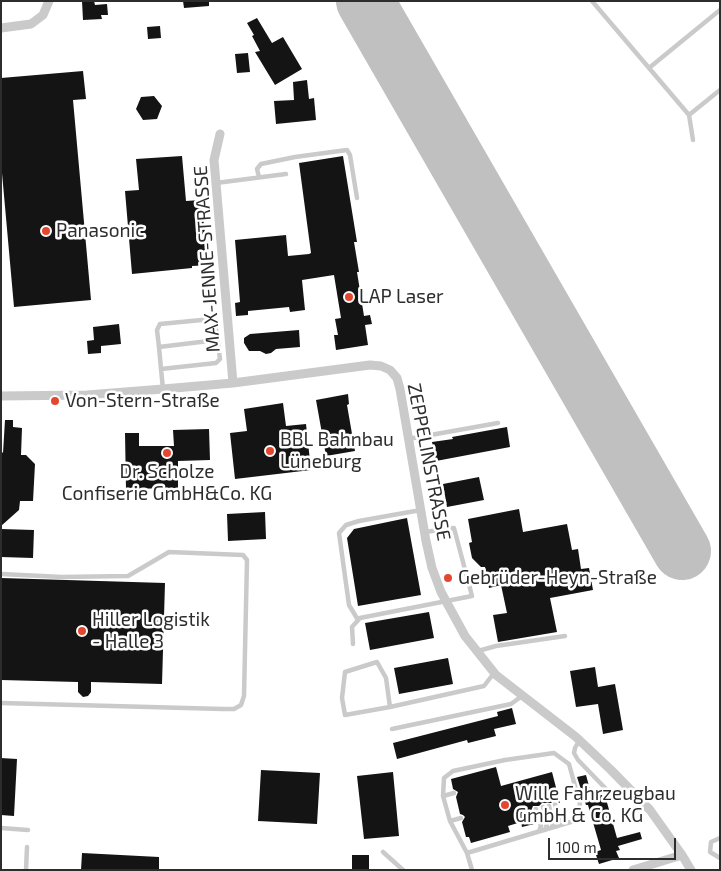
<!DOCTYPE html>
<html>
<head>
<meta charset="utf-8">
<style>
	body { margin:0 }
	#map { position:relative; width:721px; height:871px; overflow:hidden; background:#fff; font-family:"Exo 2",sans-serif }
	canvas { display:block }
	.frame { position:absolute; inset:0; border:2px solid #2d2d2d; pointer-events:none }
	.scale { position:absolute; left:548px; top:838px; width:128px; height:22px; box-sizing:border-box; border:2px solid #2d2d2d; border-top:0; padding-left:6px; font-size:15px; line-height:18px; white-space:nowrap; color:#2d2d2d; -webkit-text-stroke:4px #fff; paint-order:stroke }
</style>
</head>
<body>
<div id="map">
<canvas width="721" height="871"></canvas>
<div class="frame"></div>
<div class="scale">100 m</div>
</div>
<script>
const c = document.querySelector('canvas').getContext('2d');
c.lineJoin = 'round';
const poly = rows => new Path2D(rows.map(r => 'M' + r).join(''));
function stroke(path, color, width, dash) { c.strokeStyle = color; c.lineWidth = width; c.lineCap = dash ? 'butt' : 'round'; c.setLineDash(dash || []); c.stroke(path); }
function paint(path, color) { c.fillStyle = color; c.fill(path, 'evenodd'); }
function drawText(font, color, halo, rows, align = 'center') {
  c.font = font + ' "Exo 2",sans-serif'; c.lineWidth = 5; c.setLineDash([]); c.textBaseline = 'middle'; c.strokeStyle = halo; c.fillStyle = color; for (const [text, x, y, turn = 0] of rows) {
    c.save(); c.translate(x, y); c.rotate((+turn || 0) * Math.PI / 180); c.textAlign = isNaN(turn) ? turn : align; if (halo) c.strokeText(text, 0, 0); c.fillText(text, 0, 0); c.restore();
  }
}
const runway = poly([
	[365,1,682,551]
]);
const building = poly([
	[82,1,94,1,95,5,107,4,108,15,101,15,102,19,83,20],
	[183,1,209,1,209,6,184,8],
	[257,18,272,43,283,37,302,69,275,85,255,52,260,51,252,36,254,35,247,23],
	[160,26,161,38,148,39,147,27],
	[248,53,250,72,237,73,235,54],
	[83,71,86,99,73,100,91,300,14,307,1,162,1,78],
	[307,80,309,99,314,98,316,120,276,124,274,101,294,100,293,82],
	[154,96,162,106,157,119,143,120,136,109,141,97],
	[182,156,186,201,201,200,207,250,209,252,211,265,192,266,192,268,132,274,125,191,139,190,136,159],
	[343,156,357,242,354,242,359,272,357,272,364,316,370,315,372,324,365,325,368,345,336,350,334,335,338,335,335,319,341,318,334,275,302,280,305,310,290,312,289,307,248,311,248,315,236,316,235,303,240,302,235,240,286,235,288,256,309,254,311,253,299,163],
	[119,324,121,344,101,346,101,353,88,354,87,341,94,340,93,327],
	[299,330,300,347,276,349,271,353,266,354,260,351,249,351,244,343,244,338,250,334],
	[348,394,349,404,347,405,355,451,326,456,316,400],
	[283,403,286,426,306,424,311,470,235,479,230,433,247,431,244,409],
	[5,420,13,420,13,427,22,428,21,455,26,455,35,464,33,501,20,501,19,510,1,526,1,451,3,453],
	[507,427,510,447,436,461,432,442,453,439,452,437],
	[209,429,210,460,178,461,178,488,126,489,125,433,139,433,139,446,174,446,173,430],
	[479,477,484,500,447,507,443,484],
	[519,509,523,532,567,524,572,550,578,549,581,569,589,568,593,590,550,598,557,632,498,642,493,615,507,613,501,585,489,588,485,567,481,567,472,558,469,543,472,542,468,519],
	[265,512,266,539,228,541,227,514],
	[407,518,421,595,358,606,347,538,354,529],
	[1,529,34,530,33,558,1,557],
	[1,578,165,583,162,684,91,682,91,692,88,696,83,697,78,692,78,682,1,680],
	[429,612,434,638,370,650,365,623],
	[448,658,453,684,399,694,394,668],
	[595,667,598,687,615,684,623,730,603,734,598,704,576,707,570,671],
	[512,708,516,724,494,729,496,736,468,743,467,740,397,759,393,743,498,716,497,712],
	[1,758,17,759,14,816,1,815],
	[496,767,501,786,552,772,560,803,554,800,551,803,542,803,539,806,533,806,531,811,534,824,522,827,521,822,508,826,510,832,471,843,469,837,466,837,462,822,465,817,463,815,460,814,456,797,458,792,453,789,451,779],
	[261,770,320,773,317,824,258,821],
	[393,772,399,836,364,839,357,776],
	[586,775,592,797,602,795,604,800,606,799,617,838,640,832,642,839,618,846,620,850,616,851,619,858,599,864,595,852,601,850,588,805,586,805,577,777],
	[82,853,159,857,159,870,81,870],
	[352,855,369,855,369,870,352,870]
]);
const lane = poly([
	[592,1,689,115,693,140],
	[649,68,720,10],
	[689,115,720,90],
	[259,177,257,169,261,164,295,157,347,150,350,155,357,198],
	[216,183,286,174],
	[159,347,217,340],
	[161,369,216,363,220,359,215,322,212,319,160,324,157,330,159,347,161,369,163,389],
	[408,439,498,423],
	[1,574,62,577,128,576,169,552,243,555,247,560,244,696,241,705,234,709,223,709,1,703],
	[358,620,349,605,339,533,346,525,359,521,421,510],
	[353,644,352,627,360,618,472,596,454,528,425,532],
	[478,651,496,646,565,636],
	[390,707,386,678,377,662,345,672,342,698,345,715,390,707,484,686,494,673],
	[392,729,511,704,522,696],
	[579,741,575,748,574,753,578,760,607,790,615,797,626,798,634,794],
	[443,796,454,793],
	[555,804,559,819,557,826],
	[549,806,553,822,552,827],
	[543,807,547,824,545,830],
	[536,809,541,826,539,831],
	[450,821,461,818],
	[1,828,28,830],
	[720,838,711,842,710,852,720,858],
	[383,852,403,870],
	[467,853,574,821,580,804,569,764,554,753,505,760,453,771,444,778,443,796,450,821,467,853,472,870],
	[26,870,27,847]
]);
const street = poly([
	[1,28,31,24,43,15,49,1],
	[220,134,214,160,233,383],
	[1,396,87,395,163,389,233,383,370,365,381,366,390,370,397,378,400,389,426,541,432,568,441,592,465,636,496,675,576,737,611,770,650,810,682,855,691,870],
	[633,870,682,855]
]);
const markers = [
	[46,231,5,"#e34730"],
	[349,297,5,"#e34730"],
	[55,401,5,"#e34730"],
	[270,451,5,"#e34730"],
	[167,453,5,"#e34730"],
	[448,578,5,"#e34730"],
	[82,631,5,"#e34730"],
	[505,805,5,"#e34730"]
];
const poiNames = [
	["Panasonic",56,231],
	["LAP Laser",359,297],
	["Von-Stern-Straße",65,401],
	["BBL Bahnbau",280,440],
	["Lüneburg",280,462],
	["Dr. Scholze",167,472,"center"],
	["Confiserie GmbH&Co. KG",167,494,"center"],
	["Gebrüder-Heyn-Straße",458,578],
	["Hiller Logistik",92,620],
	["- Halle 3",92,642],
	["Wille Fahrzeugbau",515,794],
	["GmbH & Co. KG",515,816]
];
const streetNames = [
	["MAX-JENNE-STRASSE",207,259,-94],
	["ZEPPELINSTRASSE",429,462,79]
];
stroke(runway, '#c0c0c0', 58);
paint(building, '#141414');
stroke(lane, '#cacaca', 4.5);
stroke(street, '#cacaca', 9);
for (const [x, y, r, color] of markers) { const dot = new Path2D(); dot.arc(x, y, r, 0, 2 * Math.PI); c.fillStyle = color; c.fill(dot); stroke(dot, '#fff', 2); }
drawText('19px', '#2d2d2d', '#fff', poiNames, 'left');
drawText('19px', '#2d2d2d', '#fff', streetNames);
</script>
</body>
</html>
